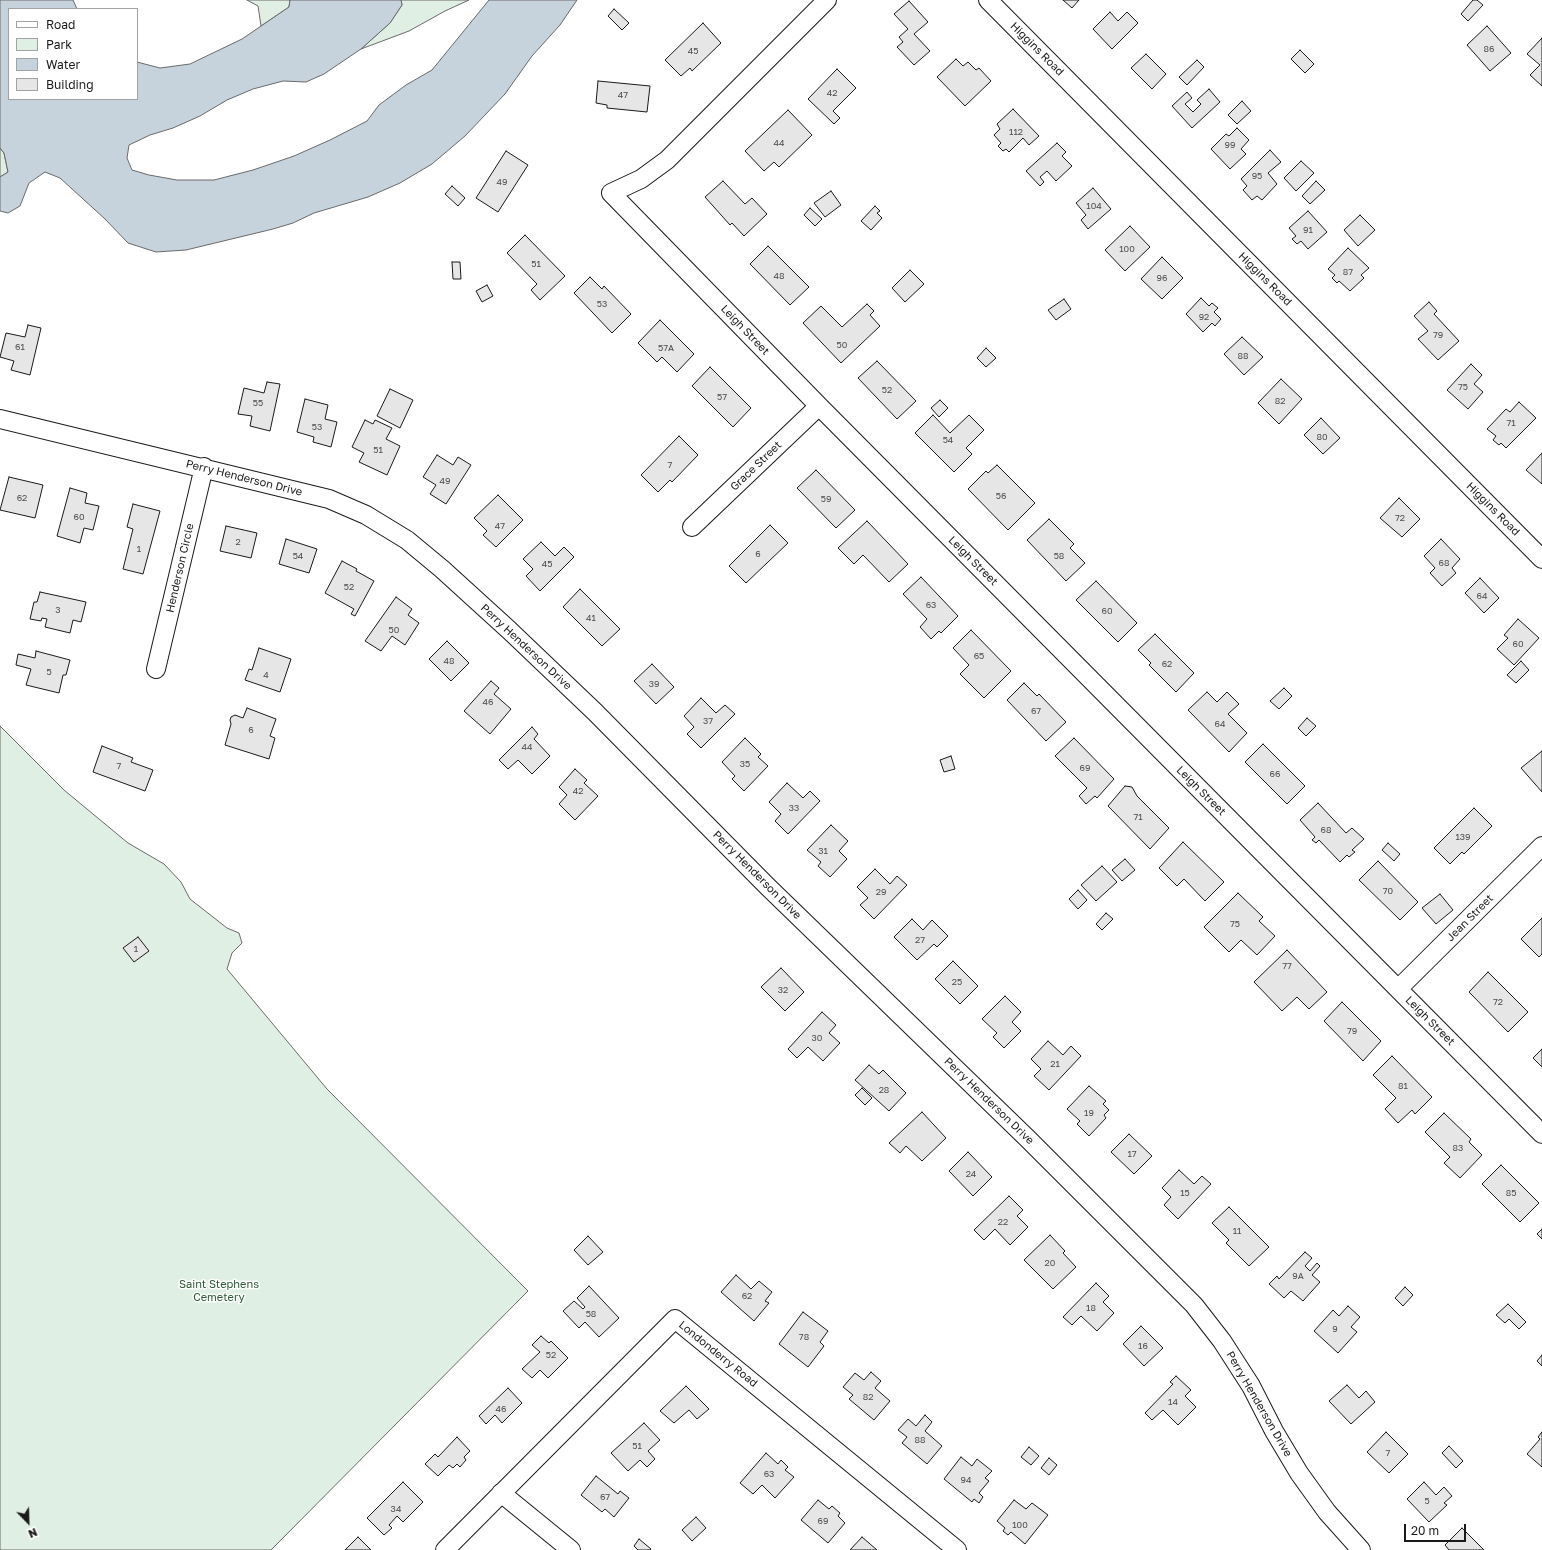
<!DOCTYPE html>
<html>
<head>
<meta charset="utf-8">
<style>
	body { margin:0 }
	#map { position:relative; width:1542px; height:1550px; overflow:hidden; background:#fff; font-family:"Golos Text",sans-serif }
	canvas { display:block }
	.legend { position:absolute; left:8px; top:8px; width:130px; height:92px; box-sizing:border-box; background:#fff; border:1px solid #a3a3a3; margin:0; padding:5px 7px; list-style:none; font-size:12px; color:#1a1a1a }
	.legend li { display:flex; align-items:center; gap:8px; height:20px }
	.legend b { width:20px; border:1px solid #a3a3a3 }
	.north { position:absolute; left:8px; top:1502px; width:40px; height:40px; -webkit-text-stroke:3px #fff; paint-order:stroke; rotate:157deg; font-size:11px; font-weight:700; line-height:16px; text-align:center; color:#1a1a1a }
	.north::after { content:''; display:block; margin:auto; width:14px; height:18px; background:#1a1a1a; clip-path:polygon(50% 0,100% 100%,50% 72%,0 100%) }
	.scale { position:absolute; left:1404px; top:1524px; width:62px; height:18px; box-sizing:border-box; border:2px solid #1a1a1a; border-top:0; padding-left:5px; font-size:12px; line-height:14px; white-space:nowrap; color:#1a1a1a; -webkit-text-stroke:3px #fff; paint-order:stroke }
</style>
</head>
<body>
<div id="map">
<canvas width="1542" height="1550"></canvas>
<ul class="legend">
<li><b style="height:5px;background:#fff"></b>Road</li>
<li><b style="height:11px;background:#e0efe3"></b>Park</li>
<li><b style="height:11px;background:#c6d2dc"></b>Water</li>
<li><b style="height:11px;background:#e6e6e6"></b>Building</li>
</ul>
<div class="north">N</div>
<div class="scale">20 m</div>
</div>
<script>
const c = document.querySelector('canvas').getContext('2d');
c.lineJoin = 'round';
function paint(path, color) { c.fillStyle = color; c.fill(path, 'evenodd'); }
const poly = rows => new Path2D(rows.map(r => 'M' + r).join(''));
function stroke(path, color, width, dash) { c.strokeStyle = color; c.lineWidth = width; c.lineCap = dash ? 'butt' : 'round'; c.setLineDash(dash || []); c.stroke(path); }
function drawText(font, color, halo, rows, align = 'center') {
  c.font = font + ' "Golos Text",sans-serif'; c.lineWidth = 3; c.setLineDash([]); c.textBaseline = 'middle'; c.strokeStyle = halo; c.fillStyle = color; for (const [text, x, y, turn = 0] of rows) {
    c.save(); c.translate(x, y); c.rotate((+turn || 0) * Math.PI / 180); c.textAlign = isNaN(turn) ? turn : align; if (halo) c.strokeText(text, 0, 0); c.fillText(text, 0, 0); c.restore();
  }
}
const green = poly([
	[247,0,290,0,289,7,261,26,258,6,247,0],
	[401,0,469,0,445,11,409,31,361,49,390,23,402,5,401,0],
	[0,148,4,153,8,172,0,177,0,148],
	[0,726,64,790,128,843,164,864,181,882,190,899,227,928,239,933,242,943,232,953,227,969,327,1089,528,1291,271,1550,0,1550,0,726]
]);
const water = poly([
	[0,0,73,0,77,9,9,9,9,99,137,99,137,62,160,68,190,64,242,39,289,7,290,0,401,0,402,5,390,23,361,49,324,74,306,82,283,81,253,89,227,100,200,116,173,128,150,135,129,145,127,158,132,170,149,175,177,180,214,180,253,170,294,156,330,140,367,121,379,105,406,85,432,70,489,0,577,0,560,25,532,56,505,94,465,136,432,164,400,183,368,197,314,213,293,223,273,229,186,250,156,252,128,243,105,219,60,178,45,172,29,183,20,206,8,213,0,211,0,177,8,172,4,153,0,148,0,0]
]);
const building = poly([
	[1063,0,1079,0,1072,8,1063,0],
	[1473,0,1477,0,1483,5,1468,21,1461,14,1473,0],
	[909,1,928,22,914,34,930,51,914,65,897,47,903,42,899,37,908,29,894,14,909,1],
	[614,9,629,23,622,30,608,16,614,9],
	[1110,12,1118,21,1127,12,1138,23,1112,49,1093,29,1110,12],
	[703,23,721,43,692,71,690,68,681,76,665,60,703,23],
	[1487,26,1511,53,1490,71,1467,45,1487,26],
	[1542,38,1542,86,1530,75,1540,65,1527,54,1542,38],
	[1300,50,1314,64,1305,73,1291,59,1300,50],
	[1146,54,1166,74,1152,89,1131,68,1146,54],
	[956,59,963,66,968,62,976,70,979,68,991,81,965,106,937,77,956,59],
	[1197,60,1204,67,1187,85,1179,77,1197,60],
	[837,69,856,88,833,111,840,118,834,124,808,99,837,69],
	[598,81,650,86,647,112,607,108,607,105,596,103,598,81],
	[1209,89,1220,102,1192,128,1172,106,1187,92,1192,98,1185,104,1193,112,1201,104,1197,100,1209,89],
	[1242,101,1251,111,1237,124,1228,115,1242,101],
	[1013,109,1039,136,1029,145,1023,138,1009,152,1006,149,1003,151,998,146,1001,143,994,135,1000,129,997,124,1013,109],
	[788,110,812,135,779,167,774,162,764,171,745,151,788,110],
	[1237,128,1249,140,1241,149,1246,154,1230,169,1211,149,1226,134,1229,136,1237,128],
	[1057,143,1066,152,1062,156,1072,166,1056,181,1047,171,1040,177,1044,182,1040,186,1026,171,1057,143],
	[1270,150,1281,162,1268,173,1277,184,1262,200,1257,196,1252,200,1243,190,1247,186,1241,179,1270,150],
	[506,151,528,165,498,212,476,198,506,151],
	[1301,161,1314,173,1296,191,1284,178,1301,161],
	[723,181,745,204,752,198,767,214,744,236,732,223,730,225,705,197,723,181],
	[1316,181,1325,190,1310,204,1302,196,1316,181],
	[452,186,465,198,458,206,445,194,452,186],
	[1093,188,1111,209,1088,229,1081,220,1086,215,1076,203,1093,188],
	[831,191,841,205,825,217,814,203,831,191],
	[875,206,880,211,877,213,882,218,871,230,861,221,875,206],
	[810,208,822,219,815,226,804,215,810,208],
	[1308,211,1327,232,1308,249,1301,241,1297,244,1292,239,1296,236,1289,228,1308,211],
	[1360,215,1375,230,1358,246,1344,230,1360,215],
	[1130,226,1150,247,1125,271,1105,250,1130,226],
	[525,235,565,276,540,300,531,290,537,284,507,253,525,235],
	[768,246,809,287,790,305,750,264,768,246],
	[1348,248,1369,268,1361,275,1364,278,1350,291,1339,281,1337,283,1332,278,1335,275,1328,269,1348,248],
	[1162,257,1183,278,1162,299,1141,279,1162,257],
	[452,262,460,262,461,279,453,279,452,262],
	[910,270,924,284,905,302,892,288,910,270],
	[590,277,602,289,604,286,631,314,612,333,574,293,590,277],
	[487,285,493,296,482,302,476,291,487,285],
	[1201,298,1209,306,1212,303,1218,308,1214,312,1221,319,1215,326,1212,323,1203,332,1186,314,1201,298],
	[1064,299,1071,309,1056,320,1048,310,1064,299],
	[1429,302,1437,311,1434,314,1459,341,1438,360,1418,339,1428,331,1414,316,1429,302],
	[867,304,874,311,870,315,880,326,841,363,803,323,821,306,842,327,867,304],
	[660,320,694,354,677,372,662,357,657,362,638,343,660,320],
	[28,325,41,328,30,375,11,370,14,361,0,357,6,333,25,337,28,325],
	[1242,337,1263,357,1244,375,1224,354,1242,337],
	[986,348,996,358,986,367,977,358,986,348],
	[877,361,916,401,897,419,858,378,877,361],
	[1471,364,1482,375,1474,384,1483,392,1468,409,1447,390,1471,364],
	[710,367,751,408,733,427,692,386,710,367],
	[1281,379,1302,399,1279,424,1258,403,1281,379],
	[267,382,280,384,270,431,250,426,252,416,238,414,244,388,264,393,267,382],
	[390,389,413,400,400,428,377,416,390,389],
	[305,399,328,405,325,419,337,422,331,447,313,442,314,437,297,432,305,399],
	[940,400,948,408,939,417,931,408,940,400],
	[1519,402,1536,418,1506,448,1501,443,1499,445,1493,440,1496,436,1487,429,1506,409,1510,412,1519,402],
	[933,415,950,433,969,415,984,430,966,448,972,454,954,472,915,433,933,415],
	[1321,418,1340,438,1323,454,1304,435,1321,418],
	[365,420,373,424,375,420,392,428,386,439,400,446,387,475,359,462,364,453,352,447,365,420],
	[679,436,698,455,672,482,670,480,658,492,641,475,679,436],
	[1542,453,1542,484,1526,470,1542,453],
	[437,455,453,465,458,457,471,465,446,504,430,494,436,485,423,477,437,455],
	[997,465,1035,503,1008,530,968,489,986,471,988,473,997,465],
	[816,470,855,510,836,528,797,488,816,470],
	[9,477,43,485,35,518,0,510,9,477],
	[70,488,87,493,85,503,99,506,93,530,84,528,80,543,57,536,70,488],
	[498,495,523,520,496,547,483,535,487,531,474,518,498,495],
	[1399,498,1420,519,1402,537,1380,518,1399,498],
	[133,504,160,511,143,574,123,569,133,529,127,527,133,504],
	[1049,519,1074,544,1070,548,1085,563,1066,581,1027,540,1049,519],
	[867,521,908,564,889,582,863,555,854,564,838,548,867,521],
	[770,525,788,543,746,583,729,566,770,525],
	[226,526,257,533,251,558,220,551,226,526],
	[286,539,317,549,309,573,279,564,286,539],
	[1441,539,1460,559,1452,568,1456,573,1442,586,1430,573,1435,568,1424,556,1441,539],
	[541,542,555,556,564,547,574,557,540,591,526,576,533,569,523,559,541,542],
	[342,561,357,569,356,571,374,581,355,616,351,614,354,609,325,593,342,561],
	[921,577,958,616,941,633,939,631,931,639,920,627,927,619,903,594,921,577],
	[1480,578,1499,598,1484,613,1465,593,1480,578],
	[1096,581,1137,623,1118,642,1076,600,1096,581],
	[580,589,620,629,602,646,563,607,580,589],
	[40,592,86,602,81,622,73,620,70,633,45,627,47,619,42,618,41,621,30,619,34,602,37,602,40,592],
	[396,597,412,609,408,615,419,623,405,645,392,636,381,651,365,641,396,597],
	[1518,619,1539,638,1514,665,1497,649,1508,638,1504,635,1518,619],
	[971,630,1011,671,984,698,960,674,969,665,953,648,971,630],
	[1155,634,1194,673,1176,692,1149,665,1151,663,1138,650,1155,634],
	[447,641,469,663,451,681,429,659,447,641],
	[259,648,291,659,280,692,245,680,249,669,252,670,259,648],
	[36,651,70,660,66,675,63,675,59,693,26,685,31,669,16,665,18,654,35,658,36,651],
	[1521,661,1529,670,1516,683,1507,675,1521,661],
	[652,664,674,687,656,704,634,681,652,664],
	[491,681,499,688,494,694,511,709,490,734,464,711,491,681],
	[1024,683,1037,696,1039,694,1066,722,1046,741,1007,700,1024,683],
	[1284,688,1292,696,1279,709,1270,701,1284,688],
	[1207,692,1217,702,1227,692,1239,704,1228,714,1247,733,1229,752,1188,710,1207,692],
	[701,698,716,713,725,705,735,714,701,748,687,734,694,727,684,716,701,698],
	[247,708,276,719,270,736,275,738,269,759,225,745,231,724,230,720,231,717,235,715,243,718,247,708],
	[1307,718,1316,726,1306,736,1298,728,1307,718],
	[532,727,538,734,534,739,550,756,532,774,518,760,508,769,499,760,532,727],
	[745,738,761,754,758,757,768,766,744,791,732,779,735,776,722,762,745,738],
	[1074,738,1114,779,1097,798,1095,796,1086,804,1079,796,1087,788,1055,756,1074,738],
	[1263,744,1305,786,1287,804,1245,762,1263,744],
	[102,746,133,758,131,762,153,770,145,791,93,772,102,746],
	[1542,751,1542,792,1521,768,1542,751],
	[951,756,955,769,944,772,940,760,951,756],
	[575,769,587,780,584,783,598,796,575,820,559,804,567,795,559,787,575,769],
	[787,783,803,798,810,791,820,801,788,834,775,821,781,814,769,802,787,783],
	[1125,786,1132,787,1137,796,1169,828,1150,849,1108,806,1125,786],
	[1318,803,1346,833,1352,828,1364,839,1352,850,1355,852,1349,857,1347,855,1340,862,1319,840,1316,843,1312,840,1315,837,1300,820,1318,803],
	[1474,808,1492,826,1464,854,1462,852,1450,864,1434,848,1474,808],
	[831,825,848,841,839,851,847,859,830,877,818,866,821,862,807,850,831,825],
	[1183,842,1224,882,1205,901,1184,879,1177,886,1159,868,1183,842],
	[1388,843,1400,854,1394,861,1382,850,1388,843],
	[1125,859,1135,870,1122,881,1112,870,1125,859],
	[1378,861,1418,902,1400,920,1359,880,1378,861],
	[1102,866,1117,882,1096,901,1081,885,1102,866],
	[875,869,890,884,897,876,907,885,874,919,860,905,868,898,857,887,875,869],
	[1078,890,1087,900,1078,909,1069,899,1078,890],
	[1238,893,1263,917,1259,921,1275,936,1257,955,1241,940,1229,952,1204,927,1238,893],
	[1440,894,1453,910,1436,924,1422,908,1440,894],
	[1106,913,1113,919,1102,930,1096,924,1106,913],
	[1542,918,1542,954,1539,957,1521,939,1542,918],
	[912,919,923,930,932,920,948,936,937,947,934,944,917,960,894,937,912,919],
	[138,937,149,951,134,962,123,948,138,937],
	[1287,950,1327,992,1309,1009,1297,997,1282,1011,1254,982,1287,950],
	[953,961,978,986,960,1004,935,979,953,961],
	[781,968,804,992,785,1011,761,987,781,968],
	[1488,972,1528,1012,1508,1032,1469,992,1488,972],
	[1005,996,1021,1012,1012,1022,1021,1031,1004,1048,993,1037,997,1033,982,1019,1005,996],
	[1342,1002,1381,1041,1363,1061,1324,1021,1342,1002],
	[822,1012,836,1025,829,1033,840,1043,823,1061,808,1047,797,1058,788,1049,822,1012],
	[1048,1041,1063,1055,1071,1046,1081,1056,1049,1090,1034,1076,1041,1069,1031,1059,1048,1041],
	[1542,1049,1542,1067,1533,1058,1542,1049],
	[1392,1056,1432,1097,1415,1114,1412,1110,1398,1123,1385,1109,1396,1098,1373,1075,1392,1056],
	[869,1065,879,1074,883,1070,906,1093,889,1111,855,1080,869,1065],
	[1089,1086,1106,1101,1103,1104,1109,1110,1104,1115,1106,1118,1089,1136,1077,1124,1080,1121,1067,1109,1089,1086],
	[862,1088,872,1098,865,1105,855,1095,862,1088],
	[922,1112,946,1138,922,1161,906,1146,900,1153,889,1143,922,1112],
	[1444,1113,1471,1139,1469,1142,1482,1155,1460,1178,1444,1163,1450,1157,1425,1132,1444,1113],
	[1129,1134,1152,1156,1134,1174,1111,1152,1129,1134],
	[968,1152,992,1177,973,1196,949,1171,968,1152],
	[1501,1165,1539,1203,1520,1222,1482,1184,1501,1165],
	[1179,1170,1194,1184,1202,1176,1211,1184,1178,1219,1164,1205,1171,1197,1162,1188,1179,1170],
	[1009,1196,1023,1210,1017,1216,1028,1227,1010,1245,995,1229,984,1240,974,1230,1009,1196],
	[1229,1207,1269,1247,1249,1266,1226,1243,1229,1240,1212,1223,1229,1207],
	[1542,1229,1542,1239,1537,1234,1542,1229],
	[1050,1235,1065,1251,1063,1253,1076,1267,1053,1289,1024,1260,1050,1235],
	[588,1236,603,1252,588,1265,574,1250,588,1236],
	[1305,1252,1312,1258,1305,1266,1310,1271,1317,1263,1320,1266,1312,1275,1320,1282,1303,1301,1291,1291,1284,1298,1269,1284,1277,1276,1279,1279,1305,1252],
	[736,1275,751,1289,759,1281,772,1292,765,1301,769,1303,754,1321,721,1292,736,1275],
	[1096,1283,1109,1296,1103,1302,1114,1313,1097,1331,1081,1316,1072,1325,1063,1317,1096,1283],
	[589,1286,619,1318,599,1337,585,1322,579,1328,563,1311,574,1301,583,1309,585,1307,577,1298,589,1286],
	[1405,1287,1413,1295,1403,1306,1395,1298,1405,1287],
	[1508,1304,1526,1322,1519,1329,1509,1319,1505,1323,1496,1315,1508,1304],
	[1348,1306,1360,1317,1351,1327,1357,1332,1338,1353,1314,1331,1333,1310,1339,1316,1348,1306],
	[803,1312,828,1331,820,1342,824,1346,808,1367,779,1344,803,1312],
	[1141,1326,1163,1348,1144,1366,1123,1344,1141,1326],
	[541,1336,549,1343,551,1341,568,1358,548,1378,540,1370,532,1378,522,1369,540,1352,532,1345,541,1336],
	[1542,1355,1542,1366,1537,1361,1542,1355],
	[871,1372,881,1381,875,1388,890,1401,874,1420,849,1399,853,1395,843,1387,855,1373,864,1380,871,1372],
	[1176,1376,1191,1390,1185,1396,1196,1407,1178,1425,1163,1410,1152,1420,1145,1413,1173,1384,1170,1382,1176,1376],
	[1347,1385,1359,1398,1366,1391,1375,1402,1351,1424,1329,1401,1347,1385],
	[686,1386,709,1409,697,1419,689,1410,674,1423,660,1411,686,1386],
	[508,1388,522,1403,502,1423,495,1415,486,1424,479,1416,508,1388],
	[925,1415,932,1422,925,1431,942,1446,927,1464,902,1443,907,1437,898,1430,908,1419,916,1426,925,1415],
	[644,1423,660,1440,648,1451,655,1459,647,1467,640,1460,628,1471,611,1453,644,1423],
	[1386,1432,1408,1454,1389,1473,1367,1452,1386,1432],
	[1542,1432,1542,1467,1527,1454,1540,1439,1538,1437,1542,1432],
	[457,1437,470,1451,464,1457,466,1460,460,1467,457,1464,453,1468,449,1465,438,1476,425,1464,435,1454,438,1457,457,1437],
	[1449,1446,1463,1461,1456,1468,1442,1453,1449,1446],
	[1029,1447,1039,1456,1031,1465,1021,1457,1029,1447],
	[766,1453,778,1464,781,1460,788,1467,785,1470,794,1477,775,1498,762,1485,753,1494,740,1483,766,1453],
	[961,1457,972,1466,977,1459,992,1471,985,1478,989,1481,979,1493,983,1497,979,1503,974,1499,972,1502,944,1479,961,1457],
	[1049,1458,1057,1465,1049,1475,1041,1468,1049,1458],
	[596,1476,618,1494,620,1491,629,1498,614,1517,605,1509,602,1512,581,1495,596,1476],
	[403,1482,423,1502,403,1522,397,1516,389,1525,392,1528,384,1535,367,1518,403,1482],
	[1424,1482,1436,1495,1444,1487,1452,1496,1444,1503,1447,1505,1429,1522,1407,1499,1424,1482],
	[818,1500,829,1509,832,1506,840,1513,838,1516,845,1523,828,1543,801,1520,818,1500],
	[1014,1500,1026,1509,1032,1503,1048,1515,1025,1544,1011,1532,1008,1535,1003,1531,1005,1528,997,1521,1014,1500],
	[696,1517,706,1528,692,1541,682,1530,696,1517],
	[1462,1528,1484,1550,1449,1550,1445,1545,1462,1528],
	[358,1537,371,1550,345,1550,358,1537],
	[862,1537,877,1550,850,1550,862,1537],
	[639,1539,651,1549,650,1550,638,1550,634,1546,639,1539]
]);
const street = poly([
	[827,0,667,160,641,179,611,193,819,406,1542,1134],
	[988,0,1542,559],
	[0,419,329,499,366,515,407,540,442,569,509,630,595,712,767,886,1027,1138,1194,1305,1222,1341,1251,1386,1274,1431,1299,1473,1327,1512,1361,1550],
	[692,527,819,406],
	[156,669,204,467],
	[1398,989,1542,846],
	[501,1493,571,1550],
	[445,1550,675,1319,957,1550]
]);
const numberNames = [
	["86",1489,49],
	["45",693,51],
	["42",832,93],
	["47",623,95],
	["112",1016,132],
	["44",779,143],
	["99",1230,145],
	["95",1257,176],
	["49",502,182],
	["104",1094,206],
	["91",1308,230],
	["100",1127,249],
	["51",536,264],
	["87",1348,272],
	["48",779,276],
	["96",1162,278],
	["53",602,304],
	["92",1204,317],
	["79",1438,335],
	["50",842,345],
	["61",20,347],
	["57A",666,348],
	["88",1243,356],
	["75",1463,387],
	["52",887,390],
	["57",722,397],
	["82",1280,401],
	["55",258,403],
	["71",1511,423],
	["53",317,427],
	["80",1322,437],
	["54",948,440],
	["51",378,450],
	["7",670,465],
	["49",445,481],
	["56",1001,496],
	["62",22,498],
	["59",826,499],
	["60",79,517],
	["72",1400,518],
	["47",500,526],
	["2",238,542],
	["1",139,549],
	["6",758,554],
	["54",298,556],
	["58",1059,556],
	["68",1444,563],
	["45",547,564],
	["52",349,587],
	["64",1482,596],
	["63",931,605],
	["3",58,610],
	["60",1107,611],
	["41",591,618],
	["50",394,630],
	["60",1518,644],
	["65",979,656],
	["48",449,661],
	["62",1167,664],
	["5",49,672],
	["4",266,675],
	["39",654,684],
	["46",488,702],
	["67",1036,711],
	["37",708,721],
	["64",1220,724],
	["6",251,730],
	["44",527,747],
	["35",745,764],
	["7",119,766],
	["69",1085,768],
	["66",1275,774],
	["42",578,791],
	["33",794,808],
	["71",1138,817],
	["68",1326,830],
	["139",1463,837],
	["31",823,851],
	["70",1388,891],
	["29",881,892],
	["75",1235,924],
	["27",920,940],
	["1",136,949],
	["77",1287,966],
	["25",957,982],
	["32",783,990],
	["72",1498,1002],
	["79",1352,1031],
	["30",817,1038],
	["21",1055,1064],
	["81",1403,1086],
	["28",884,1090],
	["19",1089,1113],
	["83",1458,1148],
	["17",1132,1154],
	["24",971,1174],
	["15",1185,1193],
	["85",1511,1193],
	["22",1003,1222],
	["11",1237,1231],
	["20",1050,1263],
	["9A",1298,1276],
	["62",747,1296],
	["18",1091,1308],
	["58",591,1314],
	["9",1335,1329],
	["78",804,1337],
	["16",1143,1346],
	["52",551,1355],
	["82",868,1397],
	["14",1173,1402],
	["46",501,1409],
	["88",920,1440],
	["51",637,1446],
	["7",1388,1453],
	["63",769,1474],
	["94",966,1480],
	["67",605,1497],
	["5",1427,1501],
	["34",396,1509],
	["69",823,1521],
	["100",1020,1525]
];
const streetNames = [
	["Higgins Road",1037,49,45],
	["Higgins Road",1265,279,45],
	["Leigh Street",745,330,46],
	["Grace Street",756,466,-44],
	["Perry Henderson Drive",244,478,14],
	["Higgins Road",1493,509,45],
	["Leigh Street",973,561,45],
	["Henderson Circle",180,568,-77],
	["Perry Henderson Drive",526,647,43],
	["Leigh Street",1201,791,45],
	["Perry Henderson Drive",757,875,45],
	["Jean Street",1470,918,-45],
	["Leigh Street",1430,1021,45],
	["Perry Henderson Drive",989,1101,44],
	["Londonderry Road",718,1354,39],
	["Perry Henderson Drive",1259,1404,60]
];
const parkNames = [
	["Saint Stephens",219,1285],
	["Cemetery",219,1298]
];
paint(green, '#e0efe3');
stroke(green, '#6a6a6a', 1);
paint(water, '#c6d2dc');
stroke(water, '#6a6a6a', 1);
paint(building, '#e6e6e6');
stroke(building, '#1a1a1a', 1);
stroke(street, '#1a1a1a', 20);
stroke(street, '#fff', 18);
drawText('9px', '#4d4d4d', null, numberNames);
drawText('11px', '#1a1a1a', '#fff', streetNames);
drawText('11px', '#2b5a34', '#fff', parkNames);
</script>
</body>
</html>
